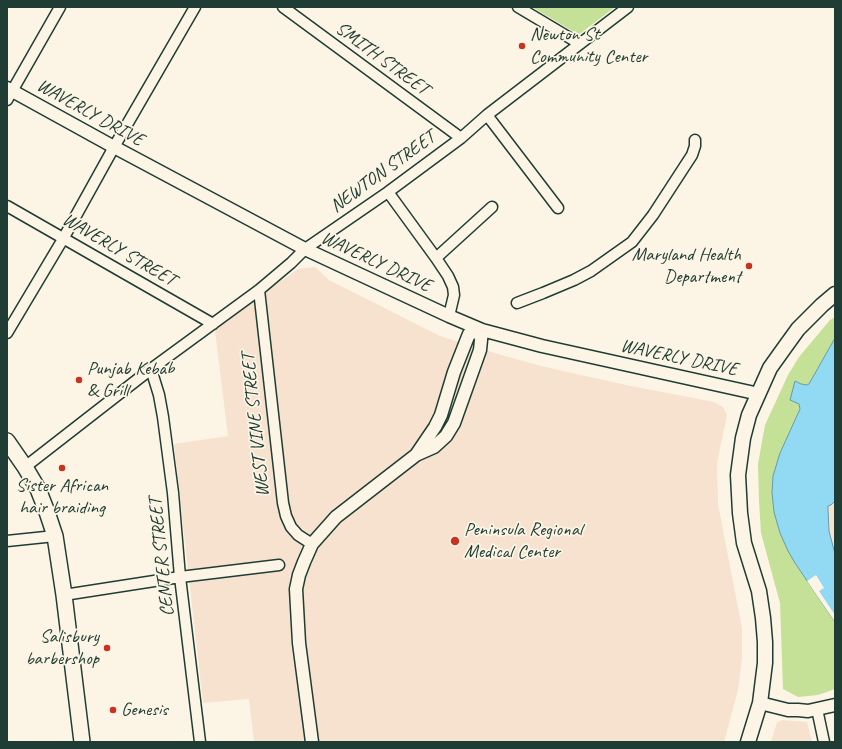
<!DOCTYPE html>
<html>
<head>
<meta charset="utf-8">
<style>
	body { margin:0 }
	#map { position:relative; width:842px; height:749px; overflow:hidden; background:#fcf5e5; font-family:Caveat,sans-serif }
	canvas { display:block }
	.frame { position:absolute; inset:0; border:8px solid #1f3d34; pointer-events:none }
</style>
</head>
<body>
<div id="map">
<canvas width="842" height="749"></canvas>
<div class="frame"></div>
</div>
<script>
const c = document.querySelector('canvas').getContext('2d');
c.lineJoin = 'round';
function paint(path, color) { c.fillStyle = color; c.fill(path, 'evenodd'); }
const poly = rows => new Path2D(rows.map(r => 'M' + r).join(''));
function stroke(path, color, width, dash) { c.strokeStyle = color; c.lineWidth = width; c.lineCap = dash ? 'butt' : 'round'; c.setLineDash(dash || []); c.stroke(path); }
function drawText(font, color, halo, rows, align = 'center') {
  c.font = font + ' Caveat,sans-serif'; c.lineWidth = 3.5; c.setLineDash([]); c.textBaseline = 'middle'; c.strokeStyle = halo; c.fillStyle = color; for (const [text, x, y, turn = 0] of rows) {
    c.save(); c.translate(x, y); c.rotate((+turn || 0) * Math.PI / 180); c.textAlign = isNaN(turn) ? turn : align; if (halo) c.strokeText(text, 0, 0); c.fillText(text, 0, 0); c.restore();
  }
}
const built = poly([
	[315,267,329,280,440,336,498,354,541,366,626,385,714,402,723,407,727,415,717,463,718,504,742,628,742,658,738,690,724,742,254,742,249,699,203,703,174,444,228,436,215,331,213,329,298,269],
	[835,501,835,554,829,531,828,509,828,506,831,505],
	[782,720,807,722,812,742,771,742,777,722]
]);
const green = poly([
	[532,7,615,7,581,33,579,34,576,33],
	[835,317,835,338,809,384,807,385,801,384,795,381,800,409,780,453,773,476,772,493,774,512,780,533,795,563,835,622,835,689,818,695,798,697,783,689,780,603,761,533,759,501,758,464,765,425,788,375,799,357,830,320]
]);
const water = poly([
	[835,338,835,501,831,505,828,506,828,509,829,531,835,554,835,622,795,563,788,551,780,533,774,512,772,493,773,476,780,453,800,409,799,404,790,400,795,381,801,384,807,385,809,384,835,338]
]);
const pier = poly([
	[816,575,824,588,819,591,835,615,835,622,807,581]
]);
const minor = poly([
	[283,7,461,138],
	[518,7,580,44],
	[7,100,60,7],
	[487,115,558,208],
	[388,192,436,258,448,276,453,287,454,295,449,316],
	[7,206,213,324],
	[436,258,492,207],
	[259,290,283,503,286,516,291,527,298,535,312,544],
	[517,303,543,293,574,280,591,271,632,242,653,215,692,155,695,146,695,140],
	[7,333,63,239,114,147,195,7],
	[151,369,159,395,163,417,173,493,180,577,200,742],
	[25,467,151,369,259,290,291,263,305,249,388,192,461,138,487,115,628,7],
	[7,541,55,536],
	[64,595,180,577,279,565],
	[817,709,824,742]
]);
const tertiary = poly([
	[7,88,114,147,305,249,449,316,482,330,542,346,750,392,758,394],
	[416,455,435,427,441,415,454,372,469,334,482,330],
	[760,703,788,710,798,710,808,711,835,705],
	[312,742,299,643,296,589,299,575,304,562,312,544,336,517,416,455,434,447,446,436,454,423,480,350,482,330]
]);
const secondary = poly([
	[748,742,760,703,765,663,765,642,763,618,759,591,744,543,740,513,738,475,743,438,749,415,770,368,785,347,798,329,822,305,835,294]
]);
const primary = poly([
	[7,441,25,467,38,489,47,512,55,536,64,595,82,742]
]);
const markers = [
	[522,46,4,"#c8321e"],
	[749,266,4,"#c8321e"],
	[79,380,4,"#c8321e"],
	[62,468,4,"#c8321e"],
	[455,541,5,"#c8321e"],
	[107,648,4,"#c8321e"],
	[113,710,4,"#c8321e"]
];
const poiNames = [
	["Newton St",530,35],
	["Community Center",530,57],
	["Maryland Health",741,255,"right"],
	["Department",741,277,"right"],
	["Punjab Kebab",87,369],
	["& Grill",87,391],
	["Sister African",62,486,"center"],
	["hair braiding",62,508,"center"],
	["Peninsula Regional",464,530],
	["Medical Center",464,552],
	["Salisbury",99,637,"right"],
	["barbershop",99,659,"right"],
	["Genesis",121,710]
];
const streetNames = [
	["SMITH STREET",382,59,36],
	["WAVERLY DRIVE",90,113,29],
	["NEWTON STREET",383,172,-36],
	["WAVERLY STREET",119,250,30],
	["WAVERLY DRIVE",376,262,25],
	["WAVERLY DRIVE",679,358,12],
	["WEST VINE STREET",256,425,-96],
	["CENTER STREET",162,557,-96]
];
paint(built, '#f6e2ce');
paint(green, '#c5e097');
paint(water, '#92d9f4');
stroke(water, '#649ba7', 1);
paint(pier, '#fcf5e5');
stroke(minor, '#1f3d34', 13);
stroke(tertiary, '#1f3d34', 15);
stroke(secondary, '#1f3d34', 17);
stroke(primary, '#1f3d34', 18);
stroke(minor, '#fcf5e5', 10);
stroke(tertiary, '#fcf5e5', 12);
stroke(secondary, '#fcf5e5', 14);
stroke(primary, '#fcf5e5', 15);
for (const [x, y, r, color] of markers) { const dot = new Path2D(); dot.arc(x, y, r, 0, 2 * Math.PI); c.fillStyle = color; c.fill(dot); stroke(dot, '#fcf5e5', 1.5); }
drawText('19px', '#1f3d34', '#fcf5e5', poiNames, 'left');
drawText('19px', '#1f3d34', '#fcf5e5', streetNames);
</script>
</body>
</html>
